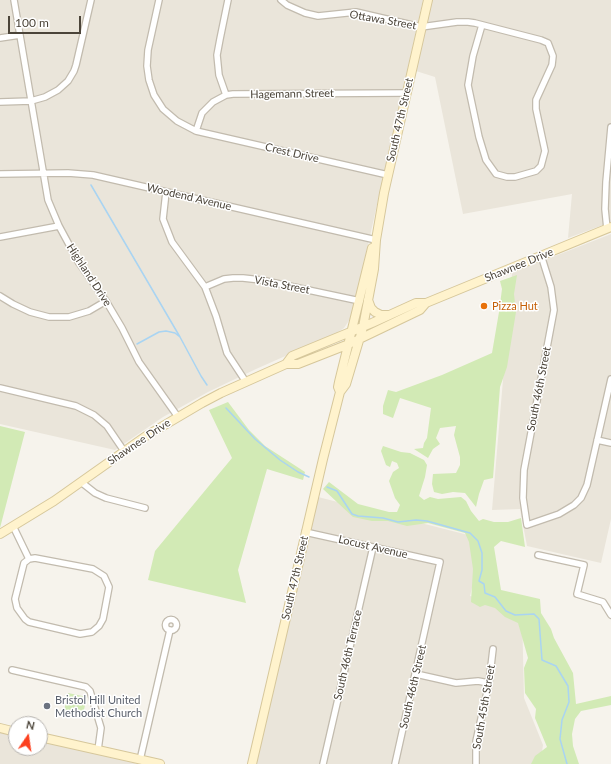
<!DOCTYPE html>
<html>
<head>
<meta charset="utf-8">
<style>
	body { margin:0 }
	#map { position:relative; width:611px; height:764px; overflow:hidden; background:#f6f3ec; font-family:Lato,sans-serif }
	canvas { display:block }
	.north { position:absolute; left:8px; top:716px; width:40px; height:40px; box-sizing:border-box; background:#fff; border:1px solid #b7b4b0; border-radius:50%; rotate:13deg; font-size:11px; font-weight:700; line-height:16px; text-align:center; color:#4b4439 }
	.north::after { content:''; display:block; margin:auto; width:14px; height:18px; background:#fc3f1d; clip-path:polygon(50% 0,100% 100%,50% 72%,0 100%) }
	.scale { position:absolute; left:8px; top:16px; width:73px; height:18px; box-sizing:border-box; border:2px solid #4b4439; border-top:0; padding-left:5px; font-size:12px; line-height:14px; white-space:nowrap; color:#4b4439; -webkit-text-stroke:3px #fff; paint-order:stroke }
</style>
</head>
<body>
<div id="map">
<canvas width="611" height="764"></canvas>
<div class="north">N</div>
<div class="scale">100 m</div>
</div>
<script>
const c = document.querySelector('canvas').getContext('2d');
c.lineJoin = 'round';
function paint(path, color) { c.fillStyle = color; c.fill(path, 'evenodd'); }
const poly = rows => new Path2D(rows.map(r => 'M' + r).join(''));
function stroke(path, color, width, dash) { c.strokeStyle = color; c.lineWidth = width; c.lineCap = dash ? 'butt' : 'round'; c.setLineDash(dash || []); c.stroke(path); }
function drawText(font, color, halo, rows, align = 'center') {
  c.font = font + ' Lato,sans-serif'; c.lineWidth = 3; c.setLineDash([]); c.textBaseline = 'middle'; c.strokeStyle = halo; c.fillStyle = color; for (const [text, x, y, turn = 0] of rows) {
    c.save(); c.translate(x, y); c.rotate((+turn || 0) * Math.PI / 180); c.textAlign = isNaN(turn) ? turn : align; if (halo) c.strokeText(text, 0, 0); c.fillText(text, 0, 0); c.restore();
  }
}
const residential = poly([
	[0,0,423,0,352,316,344,328,335,334,256,369,208,392,163,417,115,450,0,424],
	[432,0,611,0,611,222,568,238,572,194,463,214,435,77,416,71],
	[611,234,611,519,601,563,527,546,520,509,492,510,512,273],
	[318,497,484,539,470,596,522,610,524,698,543,745,540,764,256,764],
	[0,732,16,736,16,748,40,748,40,741,139,764,0,764]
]);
const green = poly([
	[517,275,514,294,516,312,507,367,500,387,493,478,484,480,479,494,476,507,465,493,453,492,442,494,434,492,432,484,433,474,456,473,460,465,460,457,454,435,456,426,440,428,436,438,440,444,433,449,428,458,414,449,423,448,424,443,427,438,431,408,400,398,393,418,383,414,383,406,388,390,396,392,442,375,492,353,499,312,502,289,500,281],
	[228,402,249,430,265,446,305,472,303,480,267,469,238,570,246,603,148,580,155,551,232,458,209,410],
	[0,426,25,432,0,528],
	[383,446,401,452,410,453,424,460,427,465,425,477,419,496,424,500,430,497,438,499,461,497,466,501,471,511,479,521,483,519,494,522,508,522,521,518,525,547,501,541,494,547,501,590,540,599,541,613,551,629,554,638,573,673,576,704,611,696,611,705,581,711,575,719,572,734,573,746,579,764,531,764,535,756,547,747,535,718,536,709,525,693,524,668,528,658,518,623,505,617,495,608,485,605,480,607,471,602,473,569,469,542,465,533,428,523,407,526,388,521,372,521,353,517,323,489,329,482,358,504,389,512,397,512,400,505,395,498,389,481,393,472,399,468,397,463,392,461,390,467,386,465,381,451],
	[68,693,87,697,82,718,63,715]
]);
const stream = poly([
	[91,185,180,337],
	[137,344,159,332,166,331,175,333,180,337,201,376,207,385],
	[226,408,255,439,280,460,298,472,309,477],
	[327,487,337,491,352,514,358,516,383,518,398,522,416,520,427,521,470,533,478,541,482,553,482,570,479,581,484,584,485,593,495,597,506,611,515,615,534,614,539,619,542,660,556,666,568,686,569,702,562,720,560,739,567,764]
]);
const street = poly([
	[14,0,48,200,59,226,79,263,106,301,122,328,139,362,178,417],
	[159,0,148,50,147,66,149,80,154,95,163,109,177,121,196,131,388,175],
	[281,0,287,5,305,13,318,16,356,12,421,27,457,22,468,22,475,23,541,40,548,43,553,56,552,65,536,100,536,109,545,151,541,166,536,171,515,177,507,177,496,174,486,160,479,137,468,85,473,56,482,25],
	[0,38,20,35],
	[226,95,219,75,217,55,220,39,228,0],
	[0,102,31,101,45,97,58,90,68,81,74,71,76,65,91,0],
	[196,131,202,113,213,102,226,95,233,94,406,93],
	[0,174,68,173,93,175,376,240],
	[166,192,163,219,172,242,205,287,216,316,227,353,246,382],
	[607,229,605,209,606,182,611,127],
	[0,237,59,226],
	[541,255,551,287,554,310,524,470,523,498,527,525,559,514,574,505,581,498,587,485,611,379],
	[205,287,224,279,233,278,243,278,261,280,360,301],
	[0,296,13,304,30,312,49,317,69,317,89,311,106,301],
	[0,388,76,406,94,415,107,426,124,451],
	[597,440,611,443],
	[81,482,95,493,106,498,145,508],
	[13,526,29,559,24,563,15,599,17,608,25,619,29,622,80,634,92,632,99,626,103,619,109,587,104,576,93,569,35,558,29,559],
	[305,532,440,562,395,764],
	[538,555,584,565,577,594,603,602,611,615],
	'165.5 625a5.5 5.5 0 1 1 11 0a5.5 5.5 0 1 1-11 0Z',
	[12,670,86,687,90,691,101,728,98,750],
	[416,674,456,683,478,681,489,683],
	[140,760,170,630],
	[323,764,373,547],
	[476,764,476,741,489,683,493,649]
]);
const secondary = poly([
	[368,300,371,308,375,312,381,315,388,315],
	[286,364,292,356,372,323,416,303,426,303,611,227],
	[340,392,338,387,339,382,372,248],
	[0,534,54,501,146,436,202,403,221,393,286,364,298,364,349,344,420,310,426,303],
	[0,728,16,732],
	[40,737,160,764],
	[252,764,323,459,340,392,346,384,363,327,374,269,376,240,384,193,428,0]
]);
const markers = [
	[484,306,4,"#e8710a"],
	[47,706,4,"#6b7280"]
];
const streetNames = [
	["Ottawa Street",383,20,10],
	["Hagemann Street",292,94,-1],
	["South 47th Street",400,120,-77],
	["Crest Drive",292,153,13],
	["Woodend Avenue",189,197,13],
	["Shawnee Drive",519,265,-22],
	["Highland Drive",89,275,57],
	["Vista Street",282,285,11],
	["South 46th Street",539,389,-79],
	["Shawnee Drive",139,442,-34],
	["Locust Avenue",373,547,13],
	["South 47th Street",295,578,-77],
	["South 46th Terrace",348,655,-77],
	["South 46th Street",413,687,-77],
	["South 45th Street",484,707,-80]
];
const foodNames = [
	["Pizza Hut",492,306]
];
const worshipNames = [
	["Bristol Hill United",55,700],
	["Methodist Church",55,713]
];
paint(residential, '#eae5da');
paint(green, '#d2eab5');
stroke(stream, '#a9d4f2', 1.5);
stroke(street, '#c2bbae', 8);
stroke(secondary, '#d6c79b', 10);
stroke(street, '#fff', 5.5);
stroke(secondary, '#fff3cd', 8);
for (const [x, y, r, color] of markers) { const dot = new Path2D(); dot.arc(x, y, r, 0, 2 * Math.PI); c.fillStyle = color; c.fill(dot); stroke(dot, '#fff', 1.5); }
drawText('11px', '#4b4439', '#fff', streetNames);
drawText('11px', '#c56008', '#fff', foodNames, 'left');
drawText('11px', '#5b616d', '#fff', worshipNames, 'left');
</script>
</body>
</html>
